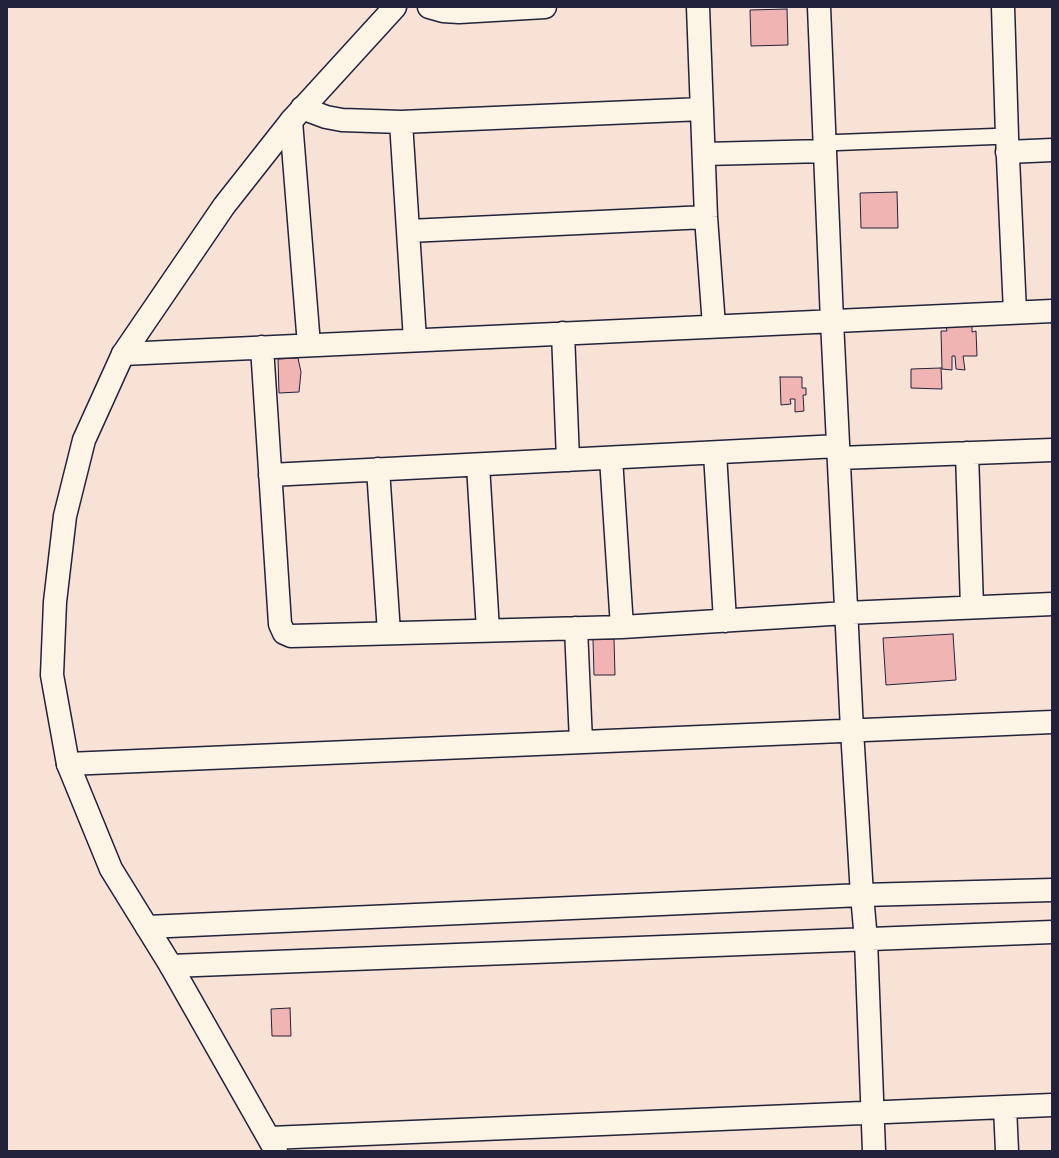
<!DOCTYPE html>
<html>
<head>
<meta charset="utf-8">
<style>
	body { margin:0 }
	#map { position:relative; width:1059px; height:1158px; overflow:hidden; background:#f8e2d6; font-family:"Patrick Hand",sans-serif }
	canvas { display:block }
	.frame { position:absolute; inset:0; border:8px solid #22223b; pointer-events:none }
</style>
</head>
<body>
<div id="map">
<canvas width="1059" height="1158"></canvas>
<div class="frame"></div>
</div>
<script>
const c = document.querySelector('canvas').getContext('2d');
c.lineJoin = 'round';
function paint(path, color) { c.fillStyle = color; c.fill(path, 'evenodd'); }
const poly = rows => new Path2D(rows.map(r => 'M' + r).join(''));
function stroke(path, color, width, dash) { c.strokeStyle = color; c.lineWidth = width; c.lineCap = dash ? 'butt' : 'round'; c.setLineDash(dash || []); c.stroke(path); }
const building = poly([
	[787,9,788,45,751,46,750,10,787,9],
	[897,192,898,228,861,228,860,193,897,192],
	[972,325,972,332,976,331,977,356,963,356,965,370,956,369,955,356,952,356,952,370,942,369,941,331,947,331,946,326,972,325],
	[298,358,301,372,299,392,279,393,278,359,298,358],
	[941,368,942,389,911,388,911,369,941,368],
	[780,377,802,377,802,388,806,388,806,395,803,395,804,411,795,412,795,399,790,399,791,404,781,405,780,377],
	[953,634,956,680,886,685,883,638,953,634],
	[593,639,614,639,615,675,594,675,593,639],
	[290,1008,291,1036,272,1036,271,1009,290,1008]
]);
const lane = poly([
	[824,143,1007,136]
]);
const street = poly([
	[429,7,443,11,459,12,545,7],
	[698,7,706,217,714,326],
	[819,7,832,321,852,730,862,895,866,940,874,1151],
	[1003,7,1007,136,1015,312],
	[302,108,326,117,342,120,401,122,702,109],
	[291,121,309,345],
	[401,122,415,340],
	[1007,152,1052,150],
	[704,154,825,151],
	[409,231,706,217],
	[563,333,568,460],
	[262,347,280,624,284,633,291,636,622,627,846,613,1052,604],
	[123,354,1052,311],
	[715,453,725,621],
	[967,453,972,607],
	[611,458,622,627],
	[839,458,1052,450],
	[478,465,488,630],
	[378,469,389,633],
	[270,475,838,446],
	[576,628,581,742],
	[68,764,1052,722],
	[147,927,862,895,1052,890],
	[171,966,1052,932],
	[1005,1107,1007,1151],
	[270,1138,1052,1105]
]);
const secondary = poly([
	[276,1151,171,966,111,869,68,764,52,675,55,602,65,516,84,440,123,354,224,206,291,121,395,7]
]);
paint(building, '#f0b5b2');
stroke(building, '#22223b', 1);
stroke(lane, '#22223b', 18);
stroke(street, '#22223b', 25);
stroke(secondary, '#22223b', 25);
stroke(lane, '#fcf5e5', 15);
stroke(street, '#fcf5e5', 22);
stroke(secondary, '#fcf5e5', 22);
</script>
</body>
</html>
